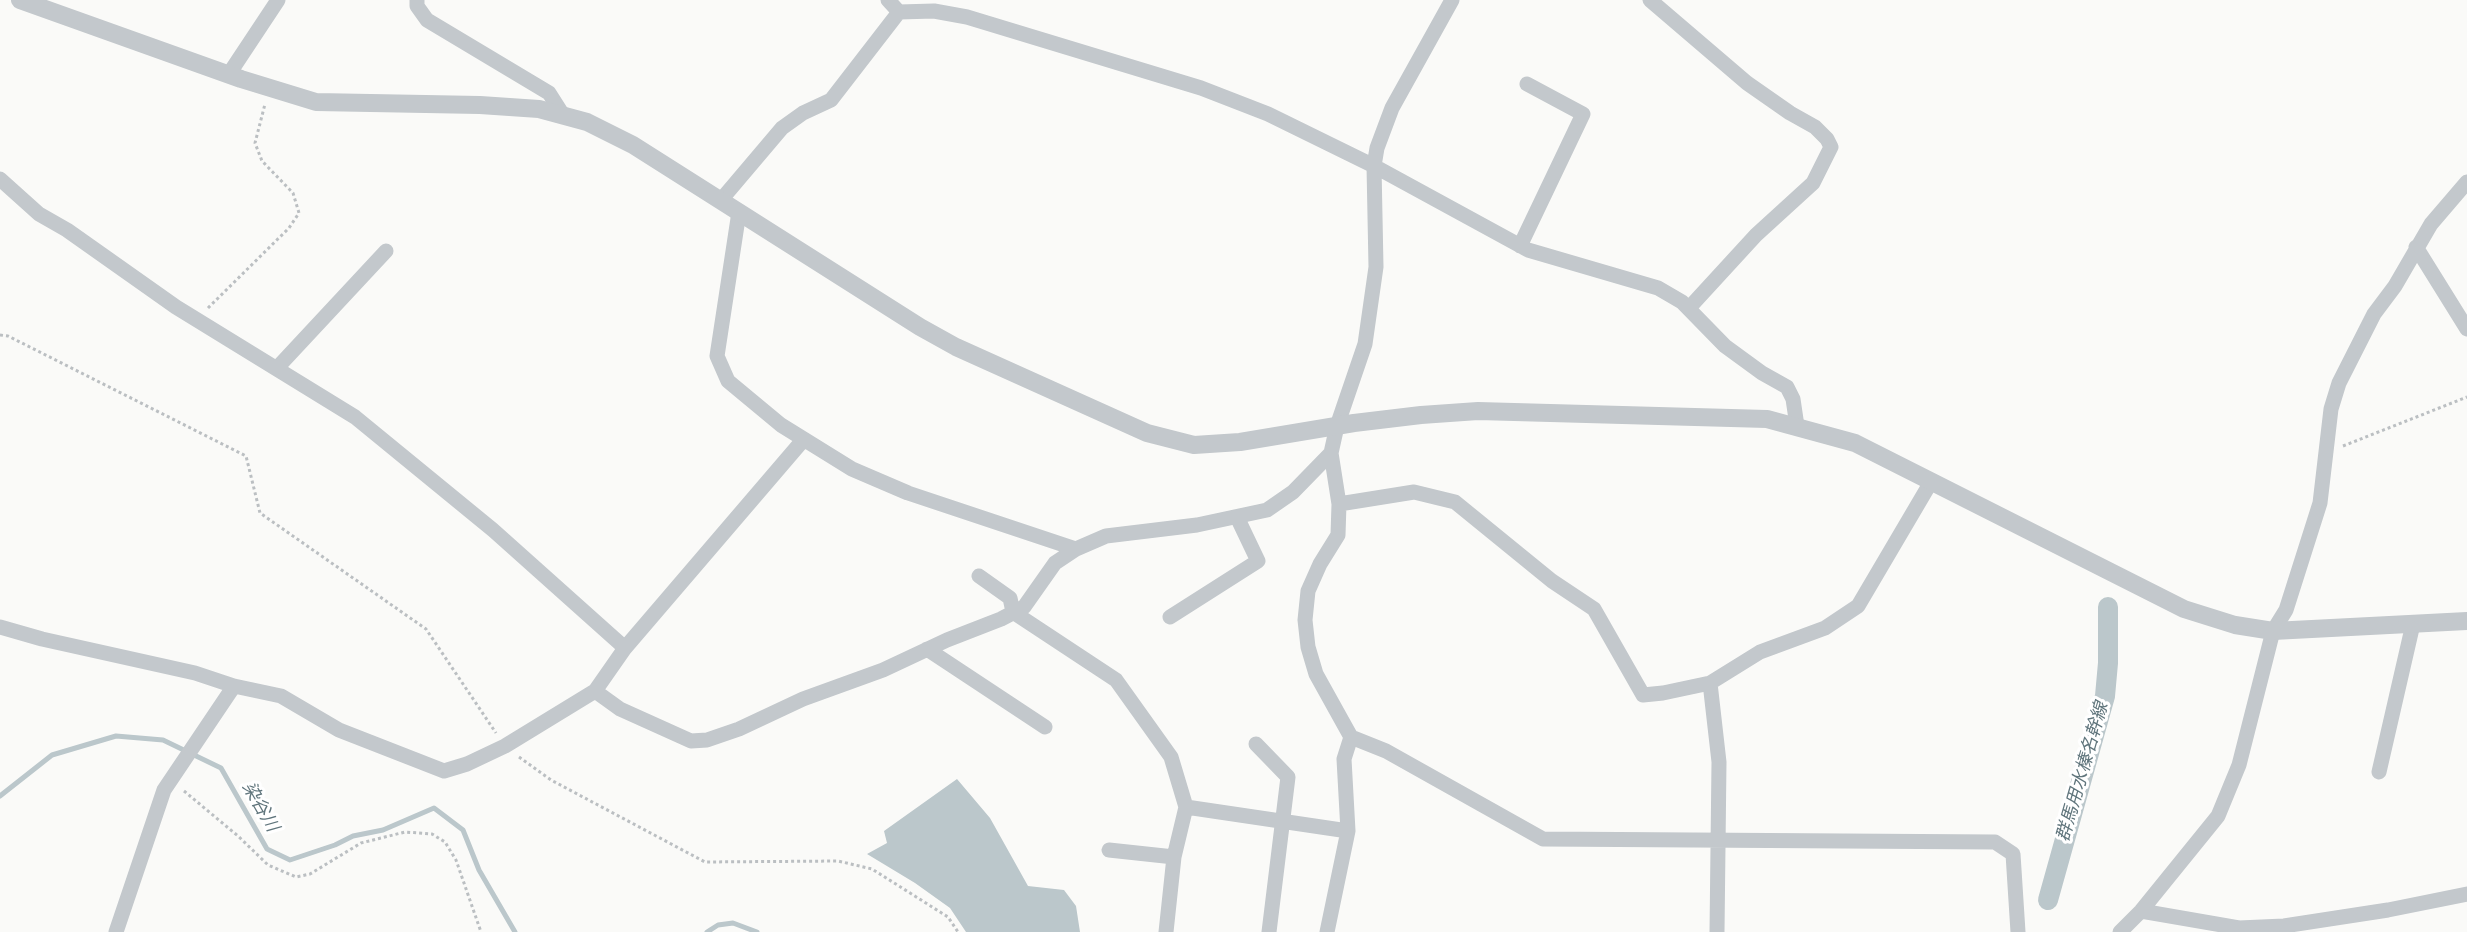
<!DOCTYPE html>
<html>
<head>
<meta charset="utf-8">
<style>
	body { margin:0 }
	canvas { display:block; background:#fafaf8 }
</style>
</head>
<body>
<canvas width="2467" height="932"></canvas>
<script>
const c = document.querySelector('canvas').getContext('2d');
c.lineJoin = 'round';
function paint(path, color) { c.fillStyle = color; c.fill(path, 'evenodd'); }
const poly = rows => new Path2D(rows.map(r => 'M' + r).join(''));
function stroke(path, color, width, dash) { c.strokeStyle = color; c.lineWidth = width; c.lineCap = dash ? 'butt' : 'round'; c.setLineDash(dash || []); c.stroke(path); }
function drawText(font, color, halo, rows, align = 'center') {
  c.font = font + ' "Archivo Narrow","Noto Sans JP",sans-serif'; c.lineWidth = 6; c.setLineDash([]); c.textBaseline = 'middle'; c.strokeStyle = halo; c.fillStyle = color; for (const [text, x, y, turn = 0] of rows) {
    c.save(); c.translate(x, y); c.rotate((+turn || 0) * Math.PI / 180); c.textAlign = isNaN(turn) ? turn : align; if (halo) c.strokeText(text, 0, 0); c.fillText(text, 0, 0); c.restore();
  }
}
const water = poly([
	[957,779,990,818,1028,886,1064,890,1076,906,1080,932,966,932,950,908,915,883,867,854,887,843,884,831]
]);
const stream = poly([
	[0,796,52,755,116,736,163,740,221,768,267,849,290,860,335,845,353,836,383,830,434,808,463,830,479,870,515,932],
	[707,932,718,925,733,923,757,932]
]);
const canal = poly([
	[2048,900,2105,696,2108,663,2108,607]
]);
const path = poly([
	[208,308,289,228,299,213,293,193,262,161,255,143,265,104],
	[0,335,8,336,246,456,260,513,426,629,496,733],
	[2343,446,2467,397],
	[519,757,551,780,705,862,838,861,872,869,948,917,958,932],
	[184,791,238,836,268,865,296,877,310,874,361,843,405,832,432,834,445,842,456,860,481,932]
]);
const minor = poly([
	[417,0,417,6,427,20,549,93,563,115],
	[1452,0,1392,108,1377,148,1374,166,1376,267,1365,344,1337,426,1331,453,1339,504,1338,535,1320,564,1308,591,1305,620,1308,647,1316,674,1351,737,1386,751,1543,839,1995,842,2013,854,2018,932],
	[1650,0,1747,83,1790,113,1815,127,1827,139,1831,147,1813,183,1756,235,1689,308],
	[899,12,934,11,967,17,1201,88,1268,114,1374,166,1528,250,1658,288,1682,302,1725,346,1762,373,1787,387,1793,399,1797,426],
	[229,74,278,0],
	[0,179,39,214,67,230,176,307,355,417,493,530,625,648],
	[721,200,782,128,803,113,831,100,899,12,888,0],
	[1520,246,1583,114,1527,84],
	[2416,247,2467,329],
	[277,368,386,251],
	[1339,504,1414,492,1455,502,1552,581,1594,609,1643,695,1663,693,1710,683,1760,652,1825,628,1858,606,1931,482],
	[1076,549,1106,536,1197,525,1267,510,1293,492,1331,453],
	[979,576,1010,598,1013,612,1116,680,1171,757,1186,807],
	[1170,617,1258,561,1237,517],
	[0,627,42,639,195,673,234,686,281,696,339,730,444,771,467,764,505,746,595,691,625,648,804,439],
	[927,649,1045,727],
	[1710,683,1719,762,1717,932],
	[595,691,620,709,691,741,707,740,739,729,803,699,883,670,947,640,1001,619,1024,607,1055,563,1076,549,908,493,852,469,781,425,728,381,717,356,739,212],
	[1256,744,1288,777,1269,932],
	[2379,772,2413,624],
	[1109,850,1174,857],
	[2141,911,2239,928,2284,926,2388,910,2467,894],
	[116,932,164,790,234,686],
	[1166,932,1174,857,1186,807,1348,831],
	[1327,932,1348,831,1344,759,1351,737],
	[2120,932,2141,911,2218,816,2239,765,2273,631,2286,610,2320,503,2331,409,2339,383,2374,314,2395,286,2431,224,2467,182]
]);
const tertiary = poly([
	[20,0,241,79,316,102,480,105,539,109,587,122,633,145,920,327,956,347,1147,433,1194,445,1240,442,1354,423,1421,415,1478,411,1767,419,1855,443,2184,609,2235,625,2273,631,2467,621]
]);
const waterNames = [
	["群馬用水榛名幹線",2083,772,-74],
	["染谷川",260,807,60]
];
paint(water, '#bbc7cb');
stroke(stream, '#bbc7cb', 5);
stroke(canal, '#bbc7cb', 20);
stroke(path, '#bbbfc2', 3, [3, 3]);
stroke(minor, '#c3c8cc', 15);
stroke(tertiary, '#c3c8cc', 18);
drawText('italic 18px', '#60757c', '#fff', waterNames);
</script>
</body>
</html>
